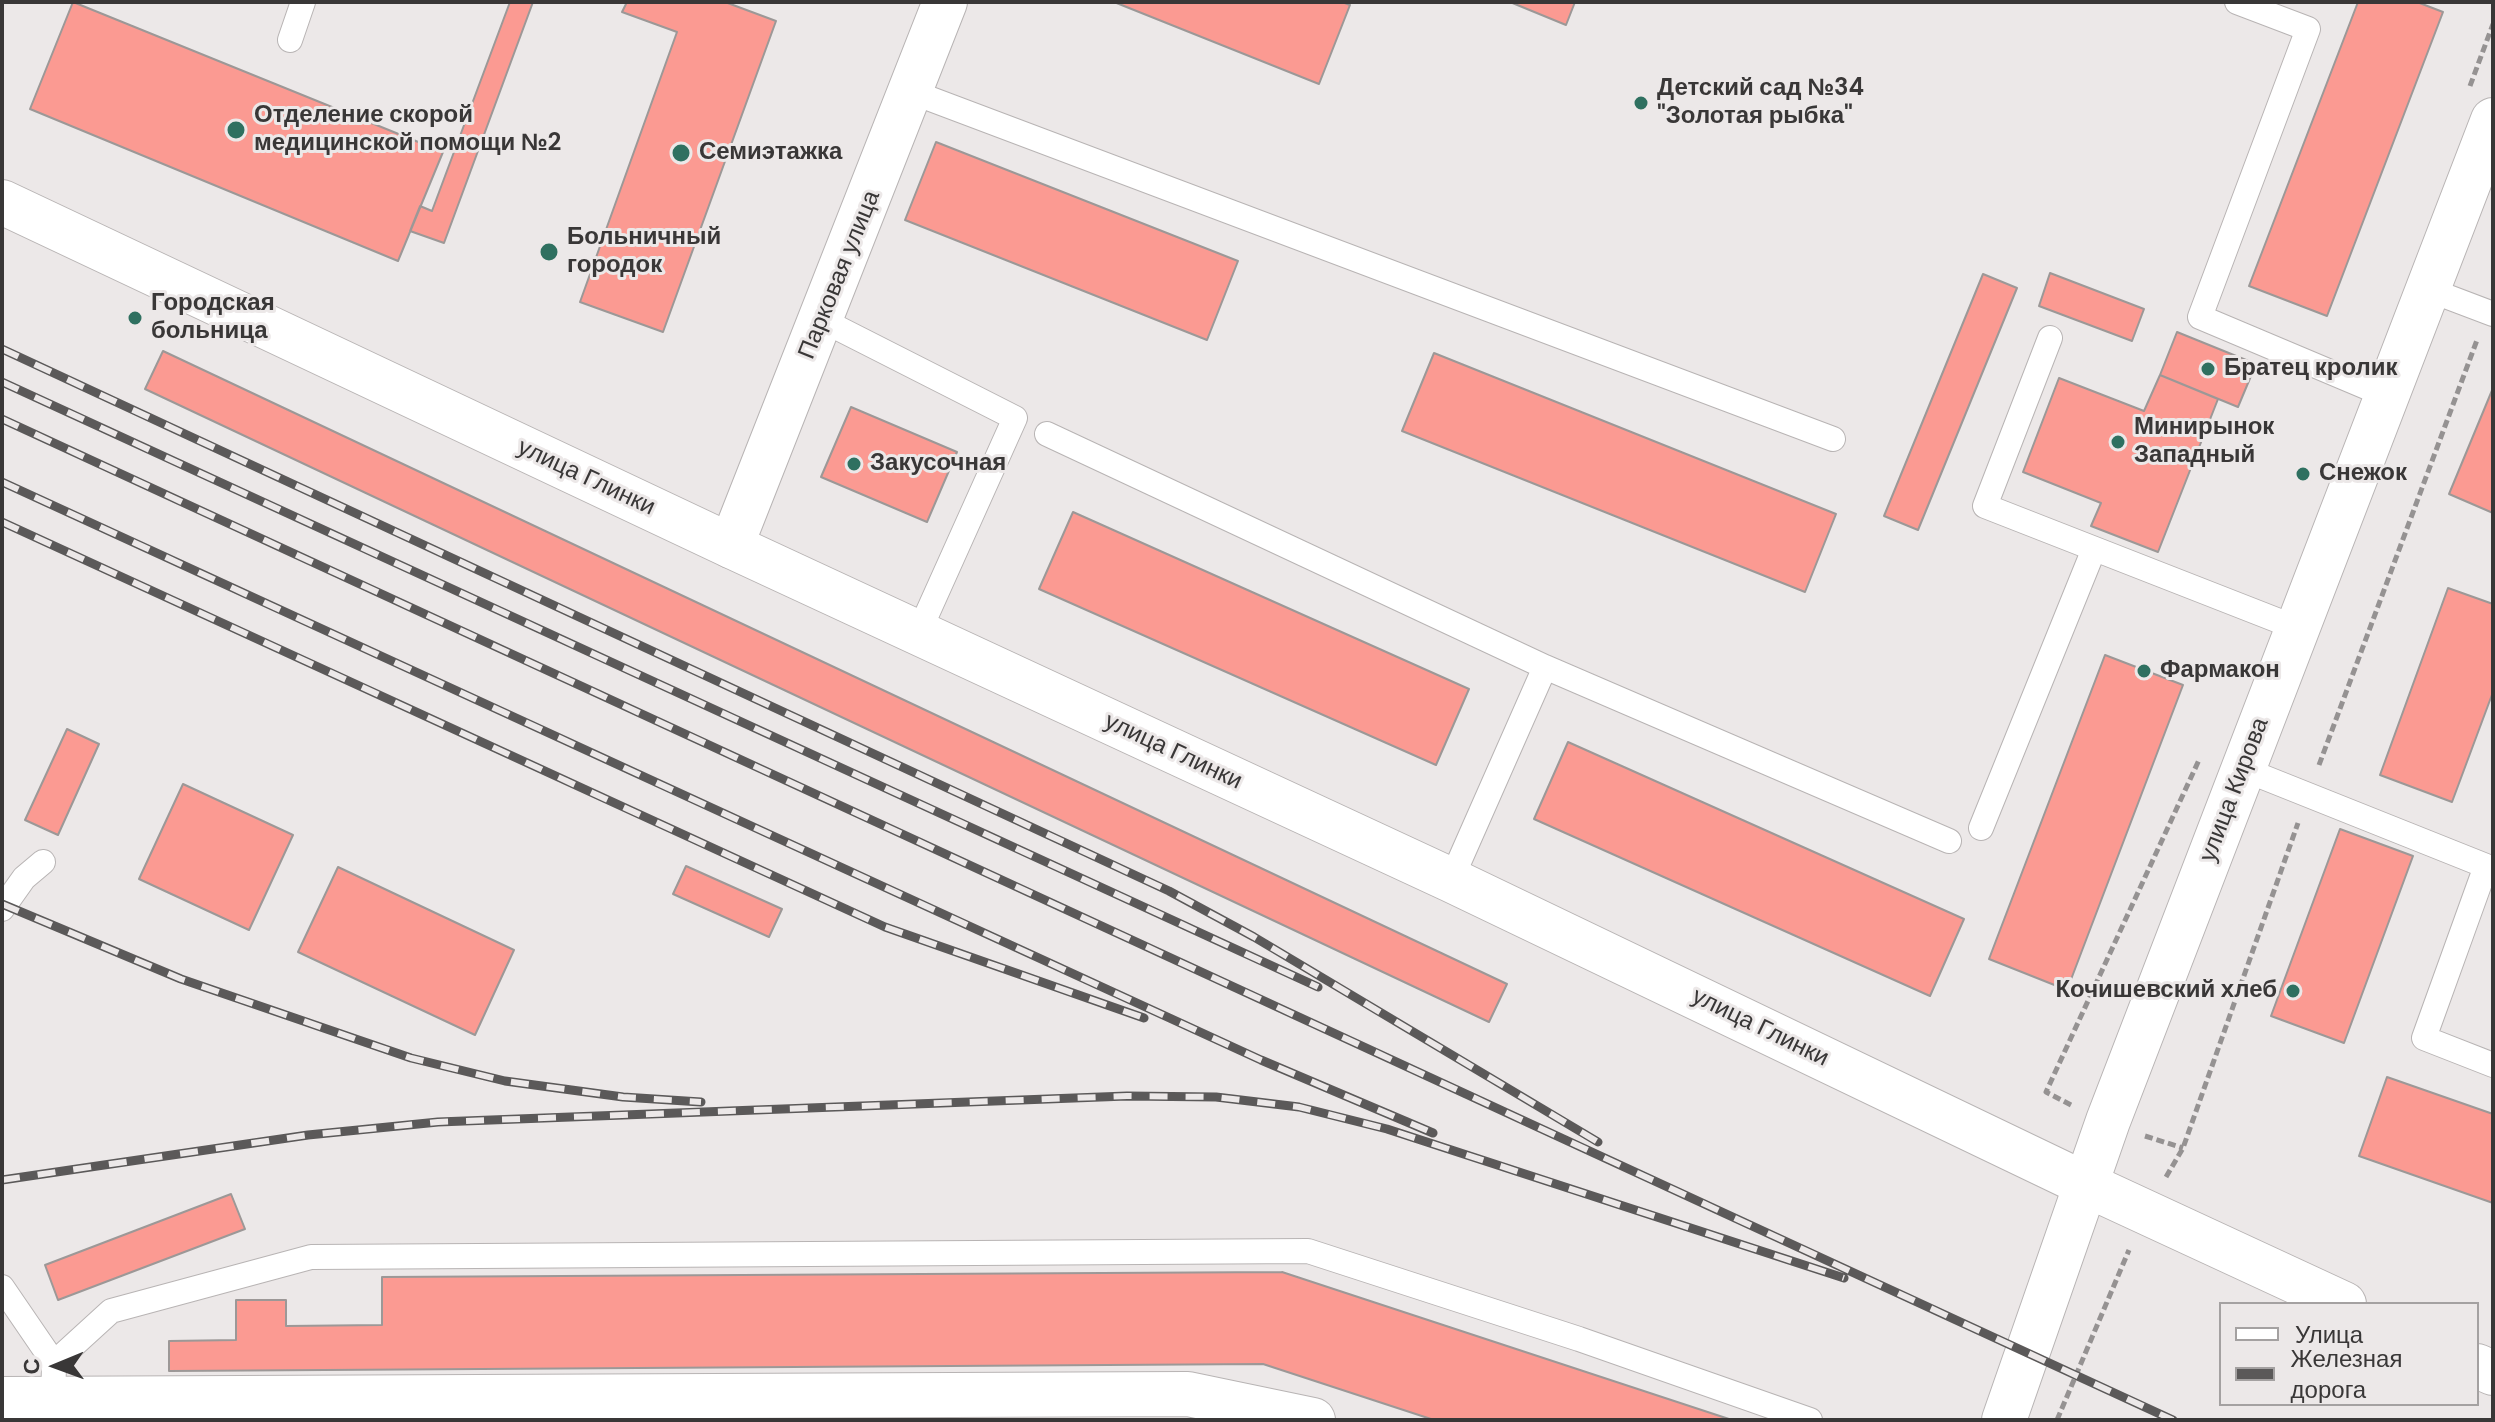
<!DOCTYPE html>
<html>
<head>
<meta charset="utf-8">
<style>
	body { margin:0 }
	#map { position:relative; width:2495px; height:1422px; overflow:hidden; background:#ece8e8; font-family:"DM Sans",sans-serif }
	canvas { display:block }
	.frame { position:absolute; inset:0; border:4px solid #393737; pointer-events:none }
	.legend { position:absolute; left:2219px; top:1302px; width:260px; height:104px; box-sizing:border-box; background:#ece8e8; border:2px solid #a4a1a1; margin:0; padding:10px 14px; list-style:none; font-size:24px; color:#393737 }
	.legend li { display:flex; align-items:center; gap:16px; height:40px }
	.legend b { width:40px; border:2px solid #a4a1a1 }
	.north { position:absolute; left:16px; top:1326px; width:80px; height:80px; -webkit-text-stroke:6px #ece8e8; paint-order:stroke; rotate:269deg; font-size:22px; font-weight:700; line-height:32px; text-align:center; color:#393737 }
	.north::after { content:''; display:block; margin:auto; width:28px; height:36px; background:#393737; clip-path:polygon(50% 0,100% 100%,50% 72%,0 100%) }
</style>
</head>
<body>
<div id="map">
<canvas width="2495" height="1422"></canvas>
<div class="frame"></div>
<ul class="legend">
<li><b style="height:10px;background:#fff"></b>Улица</li>
<li><b style="height:10px;background:#5b5959"></b>Железная дорога</li>
</ul>
<div class="north">С</div>
</div>
<script>
const c = document.querySelector('canvas').getContext('2d');
c.lineJoin = 'round';
function paint(path, color) { c.fillStyle = color; c.fill(path, 'evenodd'); }
const poly = rows => new Path2D(rows.map(r => 'M' + r).join(''));
function stroke(path, color, width, dash) { c.strokeStyle = color; c.lineWidth = width; c.lineCap = dash ? 'butt' : 'round'; c.setLineDash(dash || []); c.stroke(path); }
function drawText(font, color, halo, rows, align = 'center') {
  c.font = font + ' "DM Sans",sans-serif'; c.lineWidth = 6; c.setLineDash([]); c.textBaseline = 'middle'; c.strokeStyle = halo; c.fillStyle = color; for (const [text, x, y, turn = 0] of rows) {
    c.save(); c.translate(x, y); c.rotate((+turn || 0) * Math.PI / 180); c.textAlign = isNaN(turn) ? turn : align; if (halo) c.strokeText(text, 0, 0); c.fillText(text, 0, 0); c.restore();
  }
}
const building = poly([
	[73,2,443,152,398,261,30,109,73,2],
	[510,2,533,2,444,243,410,231,420,206,432,211,510,2],
	[627,2,725,2,776,21,663,332,580,302,677,32,622,12,627,2],
	[1114,2,1342,2,1350,5,1319,84,1114,2],
	[1510,2,1575,2,1566,25,1510,2],
	[2358,2,2417,2,2443,12,2327,316,2249,286,2358,2],
	[936,142,1238,261,1207,340,905,220,936,142],
	[2050,273,2144,309,2132,341,2039,306,2050,273],
	[1983,274,2017,288,1918,530,1884,516,1983,274],
	[2177,332,2256,364,2238,407,2160,375,2177,332],
	[163,351,1507,984,1489,1022,145,389,163,351],
	[1434,353,1836,514,1805,592,1402,431,1434,353],
	[2160,375,2218,399,2158,552,2091,526,2101,503,2023,472,2059,378,2144,411,2160,375],
	[2493,388,2493,513,2449,494,2493,388],
	[851,407,957,452,927,522,821,477,851,407],
	[1073,512,1469,689,1436,765,1039,589,1073,512],
	[2448,588,2493,604,2493,692,2452,802,2380,775,2448,588],
	[2105,655,2183,685,2067,990,1989,959,2105,655],
	[67,729,99,744,58,835,25,820,67,729],
	[1568,742,1964,919,1930,996,1534,819,1568,742],
	[183,784,293,835,249,930,139,879,183,784],
	[2340,829,2413,856,2344,1043,2271,1016,2340,829],
	[686,866,782,909,769,937,673,894,686,866],
	[338,867,514,950,475,1035,298,952,338,867],
	[2387,1077,2493,1114,2493,1203,2359,1156,2387,1077],
	[231,1194,245,1229,58,1300,45,1265,231,1194],
	[1282,1272,1732,1420,1434,1420,1263,1364,169,1371,169,1341,236,1340,236,1300,286,1300,286,1326,382,1325,382,1277,1282,1272]
]);
const path = poly([
	[2470,86,2493,24],
	[2319,765,2477,340],
	[2071,1105,2046,1092,2199,760],
	[2145,1136,2183,1148],
	[2166,1177,2183,1148,2298,823],
	[2057,1420,2129,1250]
]);
const service = poly([
	[2237,2,2308,29,2200,317,2385,395],
	[290,40,303,2],
	[912,92,1833,439],
	[2427,289,2493,314],
	[822,320,1015,418,918,634],
	[2050,338,1985,506,2297,628],
	[1047,434,1545,667,1949,841],
	[2243,769,2486,866,2424,1038,2493,1065],
	[1981,828,2094,549],
	[1451,880,1545,667],
	[2,909,24,878,43,862],
	[2,1287,54,1363],
	[53,1410,54,1363,111,1311,311,1257,1308,1251,1579,1339,1810,1420]
]);
const minor = poly([
	[731,546,945,2],
	[2,1399,1188,1394,1313,1420]
]);
const tertiary = poly([
	[2,202,731,546,1451,880,2087,1185]
]);
const secondary = poly([
	[2087,1185,2344,1304],
	[2477,1366,2493,1373],
	[2004,1420,2108,1121,2493,120]
]);
const rail = poly([
	[2,349,1169,891,1254,937,1598,1142],
	[2,382,1318,987],
	[2,419,2173,1420],
	[2,482,1261,1060,1433,1133],
	[2,522,885,927,1144,1018],
	[2,904,181,979,411,1058,505,1081,623,1097,701,1102],
	[2,1180,308,1135,438,1122,1127,1096,1216,1097,1299,1107,1387,1129,1844,1278]
]);
const markers = [
	[1641,103,8,"#2f7060"],
	[236,130,10,"#2f7060"],
	[681,153,10,"#2f7060"],
	[549,252,10,"#2f7060"],
	[135,318,8,"#2f7060"],
	[2208,369,8,"#2f7060"],
	[2118,442,8,"#2f7060"],
	[854,464,8,"#2f7060"],
	[2303,474,8,"#2f7060"],
	[2144,671,8,"#2f7060"],
	[2293,991,8,"#2f7060"]
];
const poiNames = [
	["Детский сад №34",1657,89],
	["\"Золотая рыбка\"",1657,117],
	["Отделение скорой",254,116],
	["медицинской помощи №2",254,144],
	["Семиэтажка",699,153],
	["Больничный",567,238],
	["городок",567,266],
	["Городская",151,304],
	["больница",151,332],
	["Братец кролик",2224,369],
	["Минирынок",2134,428],
	["Западный",2134,456],
	["Закусочная",870,464],
	["Снежок",2319,474],
	["Фармакон",2160,671],
	["Кочишевский хлеб",2277,991,"right"]
];
const streetNames = [
	["Парковая улица",840,275,-68],
	["улица Глинки",586,478,25],
	["улица Глинки",1173,752,25],
	["улица Кирова",2235,790,-69],
	["улица Глинки",1760,1028,26]
];
paint(building, '#fb9a92');
stroke(building, '#9c9897', 2);
stroke(service, '#b8b4b4', 26);
stroke(minor, '#b8b4b4', 46);
stroke(tertiary, '#b8b4b4', 46);
stroke(secondary, '#b8b4b4', 46);
stroke(path, '#959292', 5, [8, 4]);
stroke(service, '#fff', 24);
stroke(minor, '#fff', 44);
stroke(tertiary, '#fff', 44);
stroke(secondary, '#fff', 44);
stroke(rail, '#5b5959', 9);
stroke(rail, '#ece8e8', 6, [18]);
for (const [x, y, r, color] of markers) { const dot = new Path2D(); dot.arc(x, y, r, 0, 2 * Math.PI); c.fillStyle = color; c.fill(dot); stroke(dot, '#ece8e8', 3); }
drawText('bold 24px', '#393737', '#ece8e8', poiNames, 'left');
drawText('24px', '#393737', '#ece8e8', streetNames);
</script>
</body>
</html>
